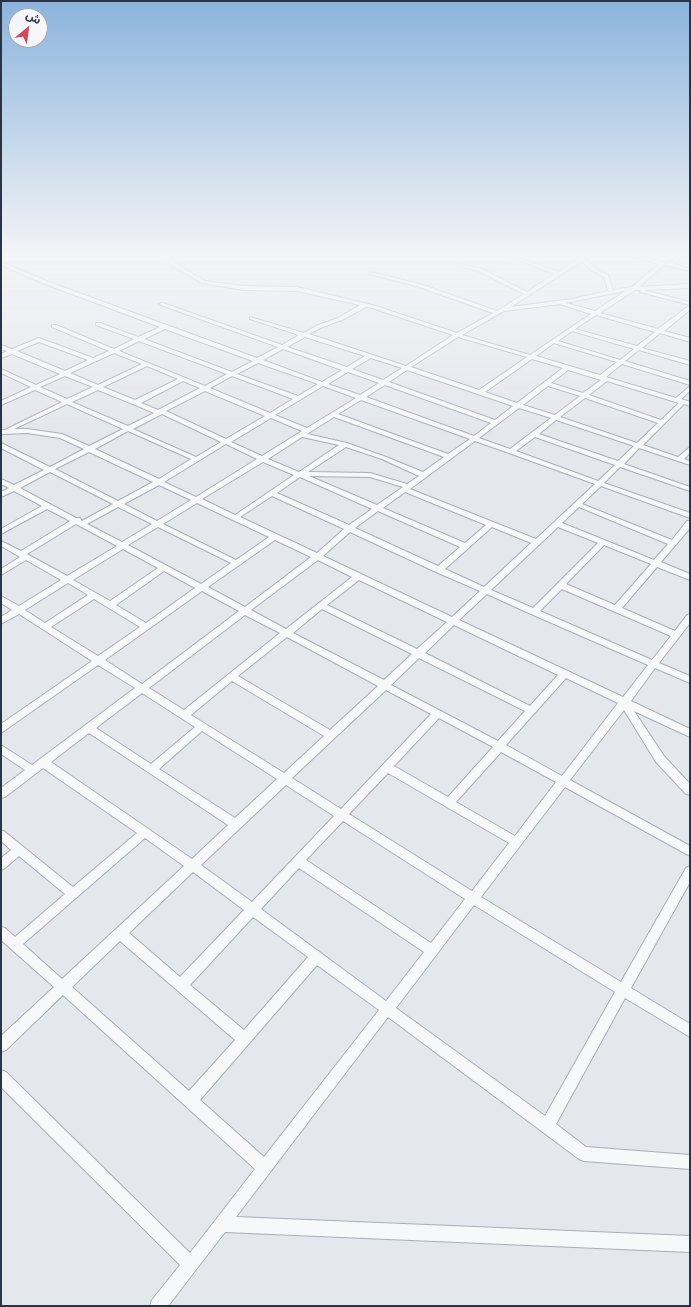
<!DOCTYPE html>
<html>
<head>
<meta charset="utf-8">
<style>
	body { margin:0 }
	#map { position:relative; width:691px; height:1307px; overflow:hidden; background:#e4e7ec; font-family:Roboto,"Noto Sans Arabic",sans-serif }
	canvas { display:block }
	.frame { position:absolute; inset:0; border:2px solid #2b3445; pointer-events:none }
	.north { position:absolute; left:8px; top:8px; width:40px; height:40px; box-sizing:border-box; background:#f4f6f9; border:1px solid #a4a8b1; border-radius:50%; rotate:29deg; font-size:11px; font-weight:700; line-height:16px; text-align:center; color:#2b3445 }
	.north::after { content:''; display:block; margin:auto; width:14px; height:18px; background:#d1495b; clip-path:polygon(50% 0,100% 100%,50% 72%,0 100%) }
</style>
</head>
<body>
<div id="map">
<canvas width="691" height="1307"></canvas>
<div class="frame"></div>
<div class="north">ش</div>
</div>
<script>
const c = document.querySelector('canvas').getContext('2d');
c.lineJoin = 'round';
const poly = rows => new Path2D(rows.map(r => 'M' + r).join(''));
function stroke(path, color, width, dash) { c.strokeStyle = color; c.lineWidth = width; c.lineCap = dash ? 'butt' : 'round'; c.setLineDash(dash || []); c.stroke(path); }
function paint(path, color) { c.fillStyle = color; c.fill(path, 'evenodd'); }
const minor = poly([
	[164,255,168,255,178,265,205,281,244,286,297,287,376,306,457,333,493,313,416,286,370,274,370,272,420,284,497,311,524,294,478,271,460,266,460,264,482,269,527,292,554,274,506,255,512,255,558,272,584,255,589,255,585,258,595,268,608,275,613,290,632,287,659,264,626,255,633,255,668,263,679,255,684,255,673,264,690,269,690,271,664,265,639,287,690,284,690,288,643,290,690,302,690,310,664,331,690,338,690,342,660,333,642,348,690,361,690,365,639,350,625,361,690,381,690,385,622,364,606,377,676,398,690,386,690,391,681,399,690,402,690,406,684,404,643,445,678,457,690,447,690,453,684,459,690,461,690,465,639,448,624,464,690,487,690,491,620,467,604,483,690,513,690,518,601,486,582,504,672,540,687,521,690,521,690,528,661,562,690,574,690,580,657,567,622,608,675,631,687,615,690,614,690,623,659,663,690,676,690,683,655,668,631,701,690,729,690,737,634,711,664,756,690,784,690,795,686,794,656,762,624,710,570,780,690,846,690,856,565,787,481,897,621,982,686,868,690,866,690,882,631,988,690,1024,690,1037,625,998,556,1124,586,1147,690,1155,690,1169,584,1161,579,1159,388,1017,236,1217,690,1236,690,1252,225,1232,168,1306,150,1306,152,1300,180,1265,1,1087,1,1070,6,1072,190,1253,255,1169,63,995,6,1050,1,1052,1,1036,54,987,1,940,1,927,5,928,15,937,65,894,19,856,5,868,1,870,1,858,11,850,1,841,1,830,5,832,73,887,137,833,43,768,5,797,1,798,1,788,25,770,1,754,1,745,32,765,135,688,98,665,1,733,1,724,92,661,19,614,1,624,1,617,12,610,1,603,1,596,19,606,61,580,26,560,1,575,1,569,20,557,1,546,1,541,21,551,70,521,47,509,1,534,1,529,42,506,14,491,1,497,1,492,9,488,1,484,1,479,14,485,44,470,1,448,1,443,50,467,84,449,60,438,27,433,1,434,1,430,5,430,62,402,35,390,1,405,1,401,31,387,1,373,1,369,36,385,60,374,12,354,1,358,1,354,7,351,1,349,1,345,12,349,39,338,93,358,109,351,52,327,52,325,56,325,114,349,134,339,96,325,96,323,100,323,138,337,160,327,45,284,1,265,1,262,49,282,257,358,278,347,158,304,163,303,282,345,299,335,250,319,250,317,304,333,316,326,338,318,360,305,297,291,244,290,202,283,174,267,164,255],
	[582,261,591,270,604,277,608,291,572,299,511,307,582,261],
	[627,290,595,311,566,303,624,291,627,290],
	[635,290,641,290,640,292,690,305,658,329,600,313,635,290],
	[560,304,591,314,530,355,462,335,504,311,560,304],
	[366,307,372,308,453,335,406,366,309,334,320,328,342,320,366,307],
	[596,315,655,332,637,346,575,329,596,315],
	[165,329,253,361,232,372,144,339,165,329],
	[572,331,634,349,620,360,558,341,572,331],
	[305,337,365,356,347,367,287,347,305,337],
	[458,337,527,357,479,390,411,367,458,337],
	[139,341,227,374,205,386,119,351,139,341],
	[39,342,88,360,65,371,17,351,39,342],
	[554,343,617,362,600,375,536,356,554,343],
	[283,349,342,370,322,382,263,360,283,349],
	[114,353,142,364,98,385,70,373,114,353],
	[371,358,402,368,383,380,352,369,371,358],
	[532,359,563,368,517,403,485,392,532,359],
	[258,363,318,384,298,396,237,374,258,363],
	[147,366,178,379,135,400,103,387,147,366],
	[407,370,513,406,495,420,389,382,407,370],
	[568,370,601,380,583,393,551,383,568,370],
	[348,372,379,383,360,395,328,384,348,372],
	[65,376,93,387,67,399,40,387,65,376],
	[232,376,293,399,270,413,210,388,232,376],
	[183,381,200,388,158,410,141,403,183,381],
	[607,381,679,403,661,420,589,395,607,381],
	[385,385,491,423,474,436,366,397,385,385],
	[323,386,356,398,307,428,275,415,323,386],
	[548,386,580,396,555,415,523,405,548,386],
	[98,390,133,404,154,413,128,426,72,402,98,390],
	[205,391,265,416,226,439,166,411,205,391],
	[585,398,658,423,637,443,560,417,585,398],
	[361,400,470,439,448,454,338,414,361,400],
	[67,404,123,429,89,446,62,434,27,429,14,429,67,404],
	[519,408,551,418,510,449,479,438,519,408],
	[162,414,221,442,196,457,133,429,162,414],
	[334,417,444,457,423,472,386,457,347,443,307,434,334,417],
	[271,418,302,431,262,456,231,442,271,418],
	[556,420,634,446,618,461,539,434,556,420],
	[128,431,191,459,159,479,95,449,128,431],
	[302,437,339,445,299,472,268,459,302,437],
	[535,437,615,465,598,481,516,451,535,437],
	[475,441,509,453,595,484,536,539,410,489,475,441],
	[226,444,257,459,196,497,164,482,226,444],
	[346,447,382,459,419,476,407,484,370,473,308,472,346,447],
	[89,452,153,482,118,501,55,469,89,452],
	[263,462,294,475,235,515,202,499,263,462],
	[50,472,113,504,82,521,80,518,76,518,20,488,50,472],
	[309,476,370,477,403,487,377,505,309,476],
	[300,477,372,509,349,525,277,493,300,477],
	[159,485,191,500,157,521,124,504,159,485],
	[405,492,486,525,465,543,383,508,405,492],
	[272,496,344,529,317,553,240,517,272,496],
	[197,503,269,537,236,560,163,524,197,503],
	[118,507,152,524,122,542,87,524,118,507],
	[579,507,668,544,654,560,562,523,579,507],
	[378,511,460,547,438,566,355,528,378,511],
	[76,524,117,546,67,576,27,554,76,524],
	[158,527,231,563,201,584,128,545,158,527],
	[492,527,531,543,484,587,445,569,492,527],
	[558,527,598,543,533,608,491,590,558,527],
	[350,532,436,572,480,591,452,617,323,556,350,532],
	[275,540,311,557,245,607,208,587,275,540],
	[604,545,651,564,615,605,566,584,604,545],
	[123,549,158,568,110,601,73,580,123,549],
	[318,560,352,577,286,629,251,610,318,560],
	[164,571,195,588,146,623,116,605,164,571],
	[359,580,447,622,417,649,327,605,359,580],
	[68,583,88,595,45,623,25,610,68,583],
	[562,589,671,636,652,660,540,611,562,589],
	[202,591,239,611,142,684,105,660,202,591],
	[487,594,531,614,648,665,623,697,459,620,487,594],
	[94,599,140,627,98,656,51,627,94,599],
	[322,609,412,654,384,680,293,633,322,609],
	[245,615,280,633,184,710,149,688,245,615],
	[454,625,558,675,530,706,425,653,454,625],
	[287,637,378,686,330,730,238,676,287,637],
	[419,658,525,711,498,741,391,685,419,658],
	[566,678,618,703,562,776,506,745,566,678],
	[232,681,324,736,284,773,191,715,232,681],
	[386,690,431,714,341,809,292,778,386,690],
	[142,693,195,727,151,764,96,728,142,693],
	[439,718,493,747,448,797,394,766,439,718],
	[202,731,277,779,235,818,159,769,202,731],
	[89,733,228,825,192,859,51,762,89,733],
	[501,752,556,782,515,836,456,802,501,752],
	[388,773,509,843,472,891,349,814,388,773],
	[286,785,334,816,252,902,201,865,286,785],
	[343,821,465,899,431,943,306,860,343,821],
	[145,838,184,866,62,979,23,944,145,838],
	[299,868,424,952,386,1001,261,909,299,868],
	[193,872,244,910,180,977,129,933,193,872],
	[474,905,615,992,545,1116,396,1008,474,905],
	[253,917,308,957,244,1030,190,985,253,917],
	[120,941,235,1040,189,1091,72,987,120,941],
	[317,965,379,1010,264,1157,200,1100,317,965]
]);
stroke(minor, '#a9aeb7', 2);
paint(minor, '#f7f8fa');
const sky = c.createLinearGradient(0, 0, 0, 438);
sky.addColorStop(0, '#8bb4dd');
sky.addColorStop(0.58, '#f3f4f6');
sky.addColorStop(1, '#f3f4f600');
c.fillStyle = sky;
c.fillRect(0, 0, 691, 438);
</script>
</body>
</html>
